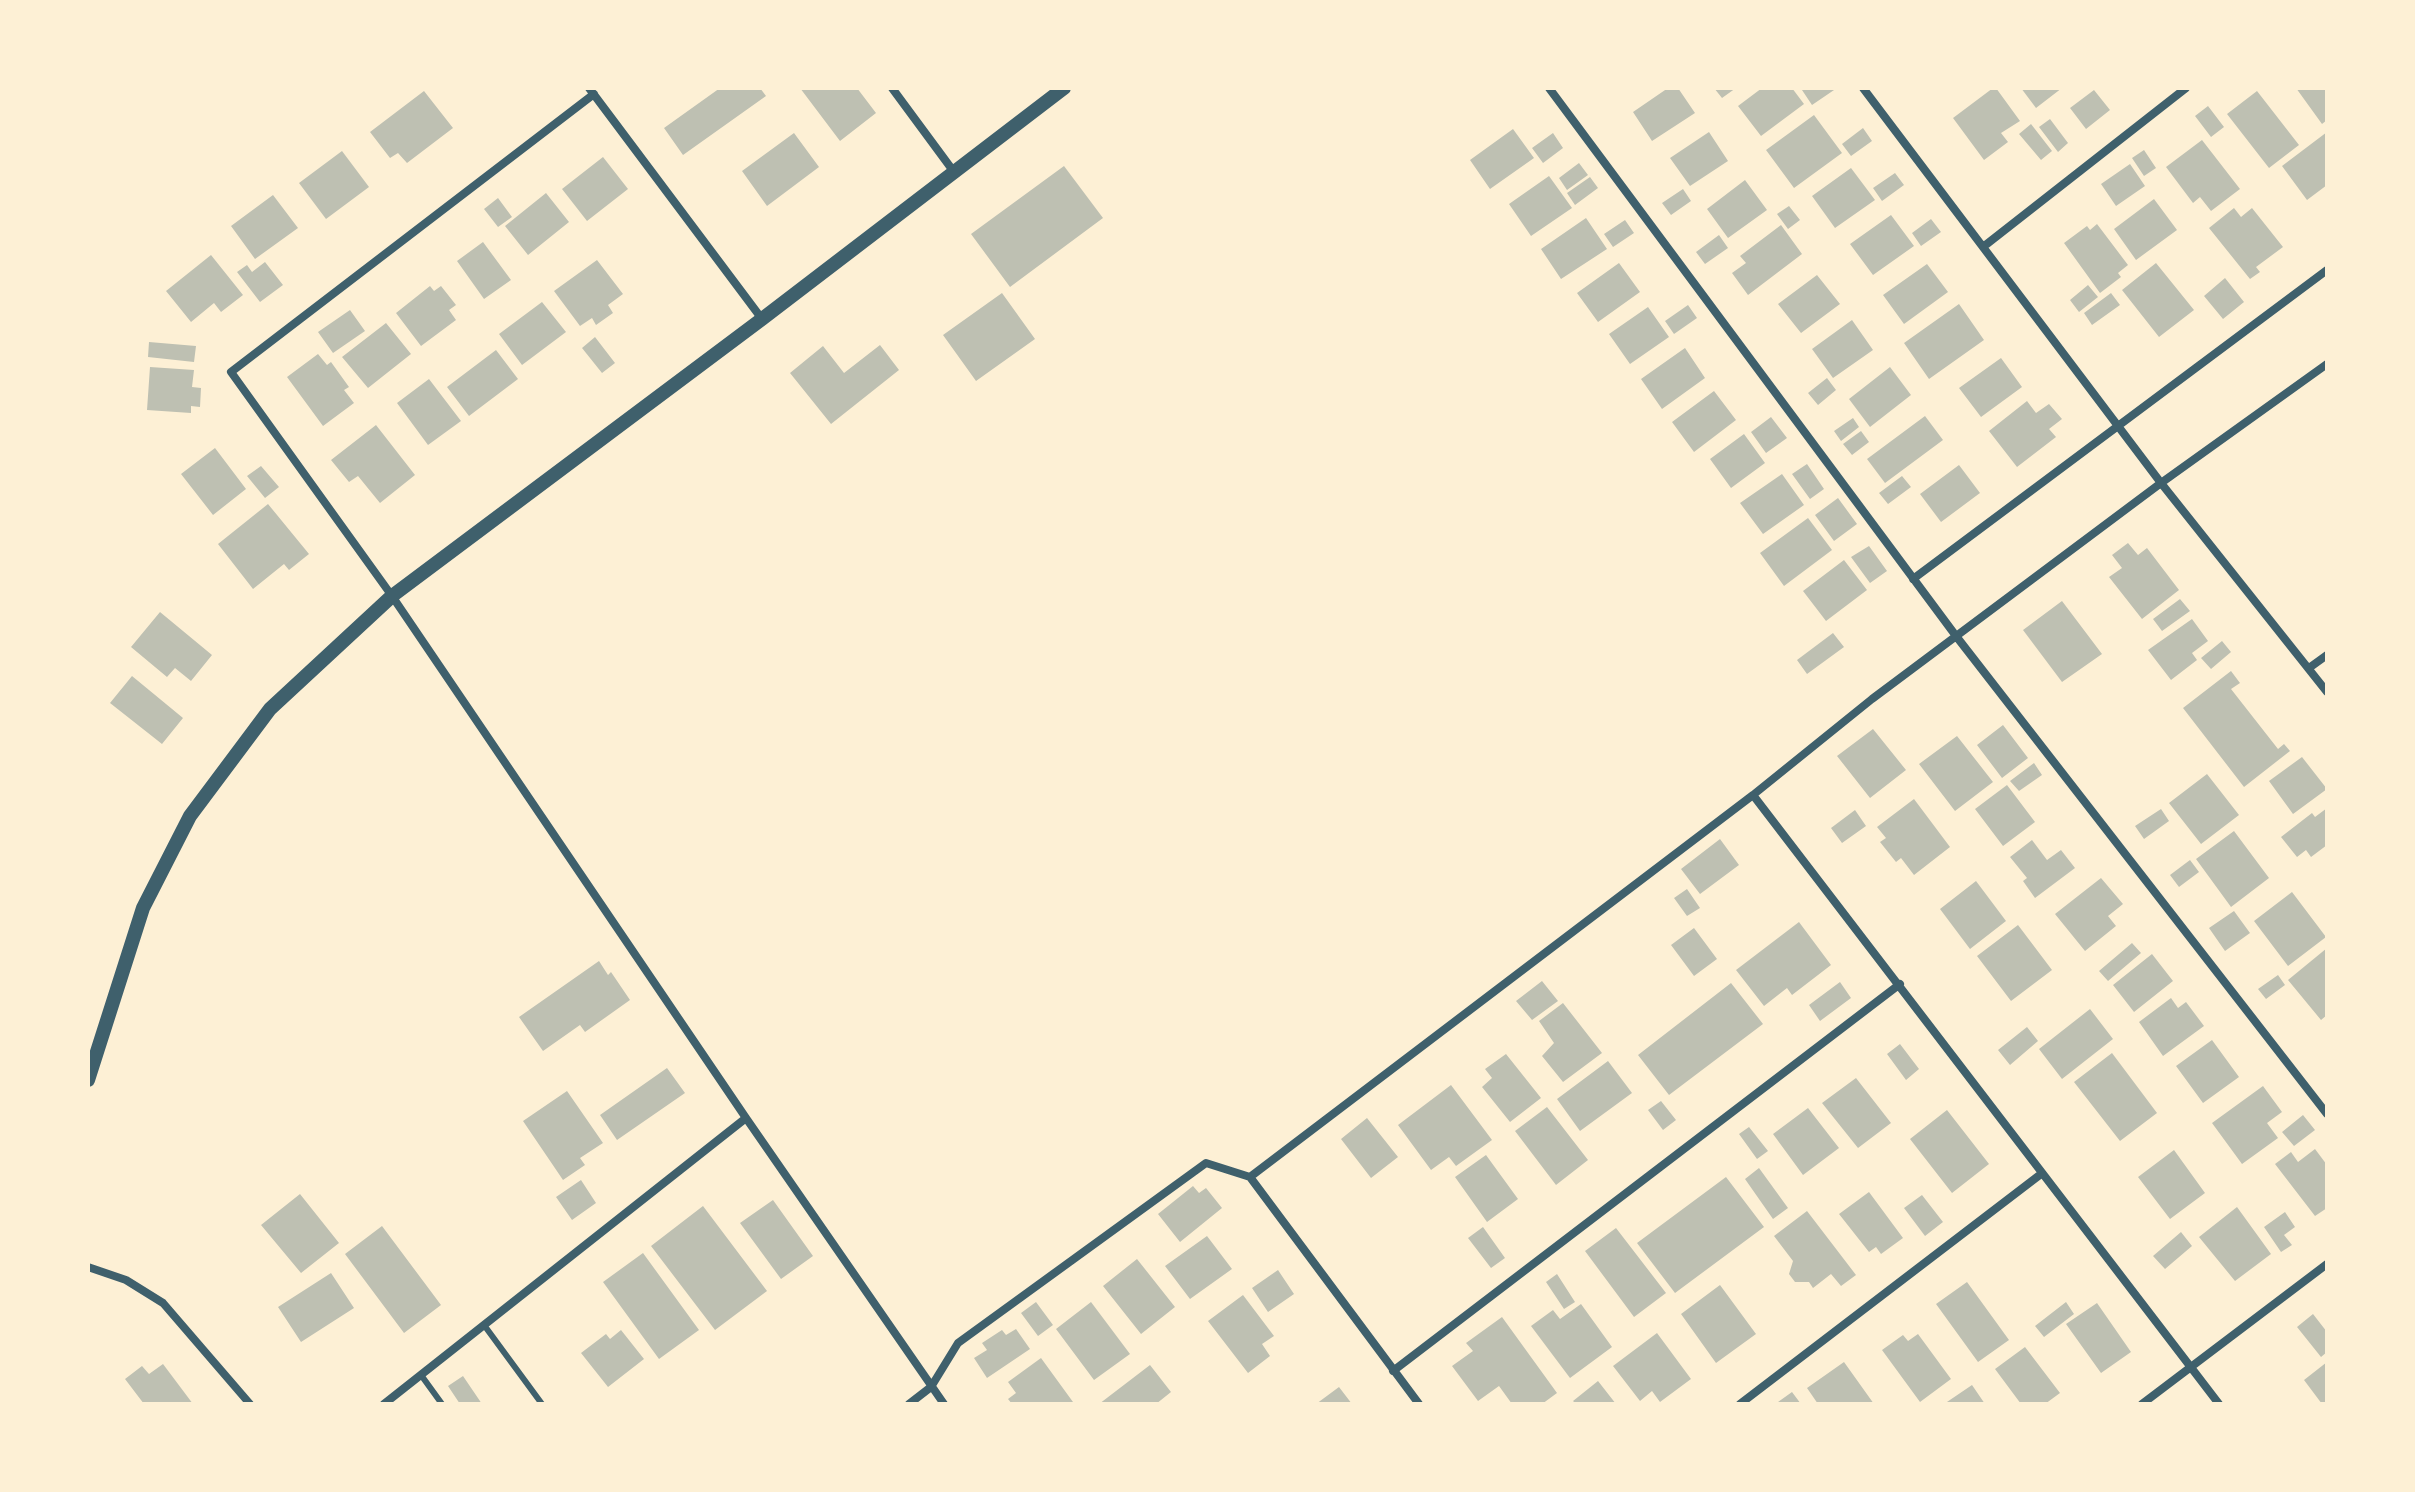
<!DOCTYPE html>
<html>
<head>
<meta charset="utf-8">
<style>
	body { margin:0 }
	#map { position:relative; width:2415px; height:1492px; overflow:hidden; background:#fdf0d5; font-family:Jost,sans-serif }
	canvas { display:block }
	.frame { position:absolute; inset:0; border:90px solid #fdf0d5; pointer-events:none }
</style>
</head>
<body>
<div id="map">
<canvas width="2415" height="1492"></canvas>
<div class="frame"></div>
</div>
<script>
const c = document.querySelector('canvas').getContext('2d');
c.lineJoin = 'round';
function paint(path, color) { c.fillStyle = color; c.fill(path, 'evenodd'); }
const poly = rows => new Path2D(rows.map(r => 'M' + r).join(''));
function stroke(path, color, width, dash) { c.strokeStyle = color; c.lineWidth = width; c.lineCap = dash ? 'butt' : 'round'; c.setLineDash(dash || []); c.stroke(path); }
const building = poly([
	[720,88,760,88,766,96,683,155,664,128],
	[800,88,857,88,876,113,840,141],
	[1668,88,1678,88,1695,113,1652,141,1633,112],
	[1714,88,1736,88,1722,98],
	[1762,88,1792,88,1804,104,1761,136,1738,106],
	[1806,88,1837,88,1812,105,1802,90],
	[1993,88,1996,88,2020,121,2001,133,2008,142,1984,160,1953,118],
	[2021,88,2062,88,2036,108],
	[2296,88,2327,88,2327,120,2322,124],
	[2094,90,2110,110,2086,129,2070,108],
	[424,91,453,128,407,163,398,153,390,158,370,132],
	[2257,91,2299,145,2269,168,2227,114],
	[2208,106,2224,127,2211,137,2195,116],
	[1814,115,1842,153,1794,188,1766,150],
	[2050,119,2068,143,2058,152,2039,127],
	[2031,124,2052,151,2041,160,2019,134],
	[1863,128,1872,141,1851,156,1842,144],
	[1513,129,1534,158,1490,189,1470,160],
	[1709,132,1728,161,1690,186,1670,158],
	[2327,132,2327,185,2307,200,2282,166],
	[794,133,819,167,767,206,742,171],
	[1553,133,1563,148,1543,163,1532,148],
	[2202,140,2240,189,2211,211,2200,197,2193,203,2166,167],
	[2144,150,2156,168,2144,176,2132,158],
	[342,151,369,187,326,219,299,183],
	[603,157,628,189,587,221,562,189],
	[1579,163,1588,175,1567,190,1559,178],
	[2130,164,2145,186,2116,206,2101,184],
	[1064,166,1103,218,1010,287,971,234],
	[1851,168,1875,200,1835,228,1812,196],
	[1895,173,1904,185,1882,201,1873,188],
	[1549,176,1572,208,1531,236,1509,204],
	[1590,177,1598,188,1575,205,1567,193],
	[1745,180,1767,210,1728,238,1707,209],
	[1683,189,1691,201,1671,215,1662,203],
	[546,193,569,222,528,255,505,226],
	[273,195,298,228,255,259,231,226],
	[498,198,512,217,498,227,484,209],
	[2154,199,2177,230,2136,260,2114,229],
	[1789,206,1800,220,1788,229,1777,214],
	[2234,208,2241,217,2252,208,2283,247,2256,267,2260,272,2250,279,2209,228],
	[1891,215,1914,246,1873,275,1850,244],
	[1586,218,1607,249,1561,279,1541,249],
	[1931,219,1941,232,1921,246,1912,233],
	[1625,220,1634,233,1613,247,1604,234],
	[2097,224,2128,265,2118,273,2121,277,2100,293,2064,243,2087,226,2090,230],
	[1781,225,1802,254,1748,295,1732,273,1746,263,1740,256],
	[1719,235,1728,248,1705,264,1696,252],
	[483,242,511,280,484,299,457,261],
	[211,255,243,295,221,312,214,303,191,322,166,291],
	[597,260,623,294,608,305,613,313,596,325,592,318,580,326,554,291],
	[265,262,283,285,260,302,237,272,247,265,252,272],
	[1619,263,1640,292,1598,322,1577,293],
	[2156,263,2194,310,2159,337,2122,290],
	[1927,264,1948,292,1904,324,1883,295],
	[1817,275,1840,304,1801,333,1778,304],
	[2225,278,2244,302,2223,319,2204,296],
	[2088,285,2098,297,2079,312,2070,300],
	[430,286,434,291,441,286,456,305,449,310,456,320,421,346,396,313],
	[1002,293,1035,339,976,381,943,335],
	[2111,293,2120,305,2092,325,2084,313],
	[542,302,566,332,522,365,499,334],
	[1959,304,1984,340,1929,379,1904,343],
	[1688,305,1697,318,1674,334,1665,321],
	[1648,307,1669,337,1630,364,1609,334],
	[350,310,365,331,333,353,318,332],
	[1852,320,1873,350,1833,378,1812,349],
	[386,323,411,354,368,388,342,357],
	[595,337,615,363,602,373,582,348],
	[149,342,196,346,194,362,148,357],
	[880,345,899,370,831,424,790,373,823,346,844,373],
	[1685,348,1705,378,1662,409,1641,379],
	[496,350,518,379,469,416,447,387],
	[318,354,327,365,331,362,349,387,344,390,354,403,323,426,287,377],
	[2001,358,2022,387,1981,417,1959,388],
	[150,367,194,370,192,387,201,388,200,407,191,406,191,413,147,410],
	[1890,367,1911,395,1870,427,1849,399],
	[1827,378,1836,390,1818,405,1808,393],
	[429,379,461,421,428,445,397,403],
	[1714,391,1736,420,1694,452,1672,422],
	[2027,401,2036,413,2049,404,2062,419,2049,429,2056,437,2017,467,1989,431],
	[1925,416,1943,440,1885,483,1867,459],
	[1771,417,1787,438,1766,453,1751,432],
	[1853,418,1859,427,1841,441,1834,431],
	[376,425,415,475,380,503,358,476,349,482,331,460],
	[1861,431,1869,442,1852,455,1843,444],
	[1744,434,1765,463,1731,488,1710,459],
	[215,448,246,489,213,515,181,474],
	[1807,464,1824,489,1810,499,1792,474],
	[1959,465,1980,493,1941,522,1920,494],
	[261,466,279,487,265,498,247,476],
	[1782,474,1804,505,1763,534,1740,503],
	[1902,476,1911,487,1888,504,1879,493],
	[1838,498,1857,524,1834,541,1815,515],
	[268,504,309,554,289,570,284,564,253,589,218,544],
	[1808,518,1832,550,1784,586,1760,553],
	[2128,543,2138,555,2147,548,2179,590,2142,619,2109,577,2122,568,2112,555],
	[1869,546,1887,571,1870,583,1851,557],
	[1844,560,1867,590,1826,621,1803,591],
	[2180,599,2190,611,2162,631,2153,619],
	[2062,601,2102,654,2062,682,2023,630],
	[160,612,212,655,191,681,175,668,167,677,131,647],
	[2192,619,2208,641,2192,653,2197,660,2171,680,2148,650],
	[1833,633,1844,647,1807,674,1797,660],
	[2222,641,2231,652,2211,669,2201,658],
	[2231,671,2240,683,2231,689,2278,749,2284,744,2290,751,2244,787,2183,708],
	[132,676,183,718,162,744,110,703],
	[2003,725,2028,758,2002,778,1977,745],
	[1873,729,1906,770,1870,798,1837,756],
	[1957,736,1993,782,1955,811,1919,764],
	[2302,757,2327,789,2293,814,2269,781],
	[2034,763,2042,775,2019,791,2010,781],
	[2207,774,2239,815,2201,844,2169,803],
	[2007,785,2035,822,2003,846,1975,809],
	[1914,799,1950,847,1914,875,1901,858,1896,862,1880,842,1886,838,1877,827],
	[2327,808,2327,845,2311,857,2306,850,2297,857,2281,837,2312,813,2315,817],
	[2161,809,2169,821,2144,839,2135,826],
	[1855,810,1866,826,1842,843,1831,828],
	[2234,831,2269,878,2231,907,2196,859],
	[1720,839,1739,865,1700,894,1681,869],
	[2032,840,2047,860,2061,850,2075,868,2035,898,2023,881,2027,878,2010,857],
	[2190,860,2199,872,2179,887,2170,875],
	[2101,878,2123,904,2108,916,2116,926,2085,951,2055,914],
	[1976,881,2006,921,1970,949,1940,909],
	[1687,889,1700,908,1687,916,1674,898],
	[2292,892,2326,937,2288,966,2254,921],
	[2234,911,2250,933,2225,951,2209,928],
	[1799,922,1831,965,1792,995,1787,988,1764,1006,1736,970],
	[2018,925,2052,970,2011,1001,1977,956],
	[1694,928,1717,959,1694,976,1671,945],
	[2132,943,2141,953,2108,981,2099,971],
	[2327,948,2327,1015,2321,1020,2288,980],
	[2152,954,2173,981,2134,1012,2113,985],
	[599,961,608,975,611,972,630,1000,585,1032,580,1025,543,1051,519,1017],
	[2278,975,2285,985,2266,999,2258,989],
	[1542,981,1558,1001,1532,1020,1516,1001],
	[1840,982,1851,998,1820,1021,1809,1005],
	[1731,983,1763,1024,1669,1095,1638,1055],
	[2171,998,2178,1008,2186,1002,2204,1026,2163,1056,2139,1022],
	[1563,1003,1602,1053,1563,1082,1542,1056,1554,1043,1539,1021],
	[2090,1009,2113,1039,2062,1079,2039,1049],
	[2027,1027,2038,1041,2010,1065,1998,1050],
	[2212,1040,2239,1077,2203,1103,2176,1066],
	[1900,1044,1919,1069,1906,1080,1887,1054],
	[2112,1053,2157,1113,2120,1141,2074,1082],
	[1506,1054,1541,1098,1510,1122,1482,1087,1492,1078,1485,1069],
	[1608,1061,1632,1093,1580,1131,1557,1099],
	[667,1068,685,1093,617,1140,600,1115],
	[1856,1078,1891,1123,1858,1148,1822,1103],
	[1451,1085,1492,1140,1456,1166,1449,1157,1431,1170,1398,1125],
	[2263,1086,2282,1112,2267,1123,2278,1138,2242,1164,2212,1123],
	[567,1091,603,1143,580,1158,585,1165,563,1180,523,1121],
	[1661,1101,1676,1120,1663,1130,1648,1110],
	[1547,1107,1588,1160,1556,1185,1515,1131],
	[1808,1108,1839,1148,1803,1175,1773,1134],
	[1947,1110,1989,1164,1952,1193,1910,1139],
	[2303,1115,2315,1130,2294,1146,2282,1132],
	[1367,1118,1398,1157,1371,1178,1341,1139],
	[1749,1127,1768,1151,1757,1159,1739,1134],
	[2315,1149,2327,1165,2327,1208,2315,1216,2275,1164,2291,1152,2298,1162],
	[2174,1150,2205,1193,2170,1219,2138,1177],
	[1486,1155,1518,1199,1487,1222,1455,1177],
	[1759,1168,1788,1208,1773,1219,1745,1179],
	[1726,1177,1764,1227,1675,1293,1637,1243],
	[581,1180,596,1203,572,1220,556,1197],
	[1193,1186,1199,1193,1206,1188,1222,1208,1180,1242,1158,1214],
	[1869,1192,1903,1238,1881,1254,1876,1247,1869,1252,1839,1214],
	[300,1194,339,1243,301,1273,261,1225],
	[1922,1195,1943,1222,1925,1236,1904,1208],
	[773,1200,813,1256,781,1279,740,1223],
	[703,1206,767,1291,715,1330,651,1246],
	[2237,1207,2271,1254,2235,1281,2199,1237],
	[1807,1211,1856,1275,1841,1286,1831,1274,1813,1288,1809,1282,1795,1282,1789,1274,1793,1261,1774,1236],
	[2285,1212,2295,1227,2284,1235,2292,1245,2281,1252,2264,1227],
	[382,1226,441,1305,404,1333,345,1254],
	[1483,1227,1505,1258,1491,1268,1468,1238],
	[1616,1228,1666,1293,1634,1317,1585,1251],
	[2181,1232,2192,1246,2165,1269,2153,1256],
	[1207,1236,1232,1269,1190,1299,1165,1266],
	[643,1253,699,1330,659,1359,603,1282],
	[1137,1259,1175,1307,1141,1334,1103,1286],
	[1278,1270,1294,1294,1268,1312,1252,1288],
	[331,1273,354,1308,301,1342,278,1307],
	[1557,1274,1575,1302,1564,1309,1546,1282],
	[1967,1282,2009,1340,1978,1362,1936,1304],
	[1720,1285,1756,1334,1716,1363,1681,1314],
	[1243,1295,1274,1336,1262,1344,1270,1356,1248,1373,1208,1321],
	[1036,1302,1053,1325,1038,1336,1021,1313],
	[1091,1302,1130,1354,1094,1380,1056,1329],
	[2066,1302,2074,1314,2044,1337,2035,1326],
	[2097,1303,2131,1352,2101,1373,2066,1324],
	[1581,1304,1612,1347,1570,1378,1531,1326,1553,1310,1560,1319],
	[2313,1314,2327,1332,2327,1352,2321,1357,2297,1327],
	[1502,1317,1557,1393,1542,1404,1512,1404,1499,1386,1478,1401,1452,1366,1473,1351,1466,1343],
	[1016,1329,1030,1349,987,1378,974,1358,987,1350,982,1343,1002,1330,1006,1335],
	[621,1330,644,1359,608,1387,581,1353,606,1334,610,1339],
	[1657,1333,1691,1379,1660,1402,1652,1391,1640,1401,1613,1366],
	[1918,1334,1951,1379,1920,1402,1882,1350,1903,1335,1908,1341],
	[2025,1347,2060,1393,2045,1404,2021,1404,1995,1369],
	[1041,1358,1073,1402,1070,1404,1012,1404,1008,1399,1016,1393,1008,1382],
	[1844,1362,1874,1404,1818,1404,1807,1388],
	[2327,1362,2327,1404,2322,1404,2304,1380],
	[163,1364,193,1404,144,1404,125,1379,142,1366,149,1374],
	[1150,1365,1171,1392,1156,1404,1099,1404],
	[463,1376,482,1404,460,1404,448,1386],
	[1598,1381,1616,1404,1576,1404,1573,1401],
	[1972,1385,1985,1404,1944,1404],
	[1339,1387,1352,1404,1316,1404],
	[1792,1392,1801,1404,1779,1404,1778,1402]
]);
const service = poly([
	[484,1325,542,1404],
	[421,1375,442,1404]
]);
const minor = poly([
	[589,88,762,319],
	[892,88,954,172],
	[1549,88,1956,636,2327,1114],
	[1863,88,2161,483,2327,692],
	[594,94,231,372,392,596,746,1118,944,1404],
	[1983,247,2186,88],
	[1913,579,2327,270],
	[2309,668,2327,655],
	[1753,795,2219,1404],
	[1250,1177,1753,795,1872,699,2161,483,2327,364],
	[88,1267,126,1280,163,1303,250,1404],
	[1393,1371,1900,984],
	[384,1404,746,1118],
	[909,1404,931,1387,958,1343,1206,1163,1250,1177,1419,1404],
	[1740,1404,2041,1174],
	[2142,1404,2327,1264]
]);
const tertiary = poly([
	[88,1080,143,908,190,816,270,709,392,596,762,319,1064,88]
]);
paint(building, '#bec0b2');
stroke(service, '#3f606c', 6);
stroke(minor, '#3f606c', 8);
stroke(tertiary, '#3f606c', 14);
</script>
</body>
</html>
